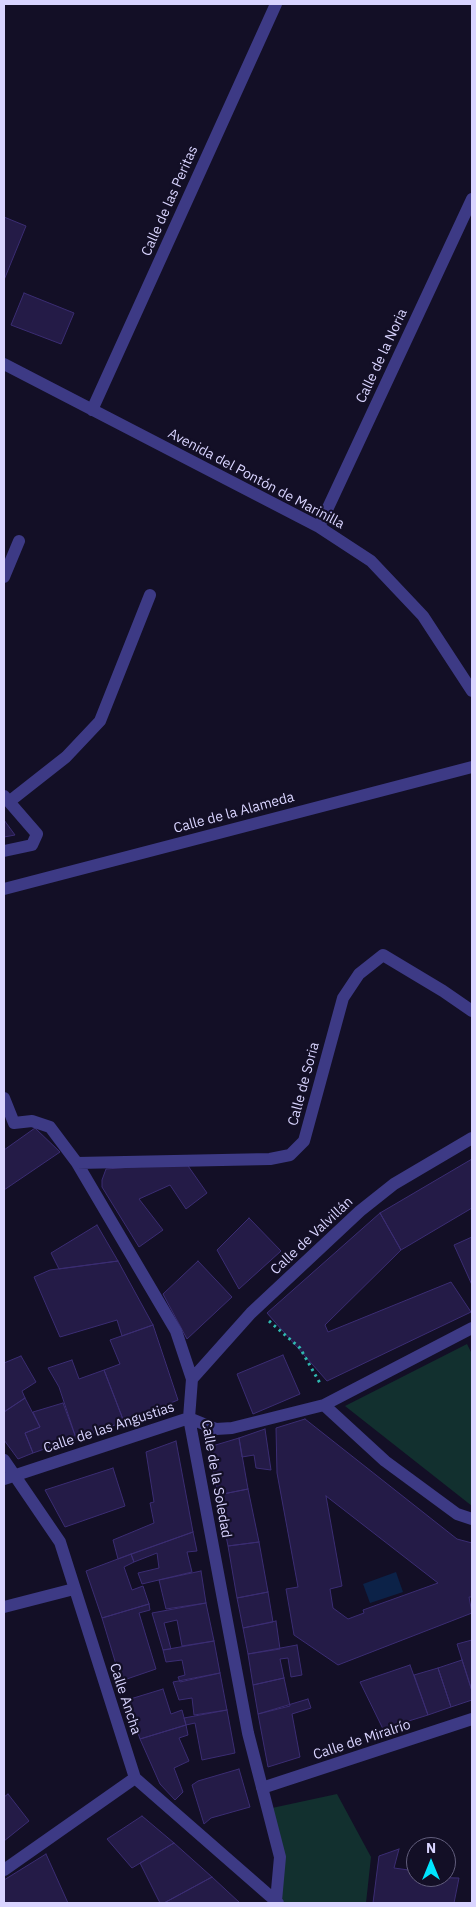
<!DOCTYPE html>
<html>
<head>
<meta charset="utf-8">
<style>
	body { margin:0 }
	#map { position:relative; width:476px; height:1907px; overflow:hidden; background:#130f26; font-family:"IBM Plex Sans",sans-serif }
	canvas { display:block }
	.frame { position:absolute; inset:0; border:5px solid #d9d4ff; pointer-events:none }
	.north { position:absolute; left:406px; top:1837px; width:50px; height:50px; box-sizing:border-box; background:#130f26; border:1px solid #625e7d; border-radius:50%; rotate:0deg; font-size:14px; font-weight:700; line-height:20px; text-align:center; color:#d9d4ff }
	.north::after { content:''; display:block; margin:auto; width:18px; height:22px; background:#00e5ff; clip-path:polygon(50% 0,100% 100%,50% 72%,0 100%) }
</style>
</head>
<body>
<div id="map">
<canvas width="476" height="1907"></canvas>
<div class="frame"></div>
<div class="north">N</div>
</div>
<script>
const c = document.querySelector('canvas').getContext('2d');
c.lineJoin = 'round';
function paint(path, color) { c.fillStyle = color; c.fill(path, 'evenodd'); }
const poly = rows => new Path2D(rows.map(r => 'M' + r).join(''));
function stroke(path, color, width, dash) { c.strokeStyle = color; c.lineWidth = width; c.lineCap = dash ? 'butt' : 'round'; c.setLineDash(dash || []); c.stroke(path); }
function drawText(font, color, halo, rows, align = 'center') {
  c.font = font + ' "IBM Plex Sans",sans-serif'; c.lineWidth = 4.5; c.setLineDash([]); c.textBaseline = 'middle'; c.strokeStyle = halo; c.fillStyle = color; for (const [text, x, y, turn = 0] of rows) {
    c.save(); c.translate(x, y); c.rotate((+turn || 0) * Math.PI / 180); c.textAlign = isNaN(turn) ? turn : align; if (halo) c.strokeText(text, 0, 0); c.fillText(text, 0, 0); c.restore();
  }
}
const green = poly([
	[467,1344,472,1354,472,1506,345,1406],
	[337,1794,371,1857,366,1903,285,1903,281,1900,272,1808]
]);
const water = poly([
	[396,1572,403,1592,370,1603,363,1584]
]);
const building = poly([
	[4,217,26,226,4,280,4,217],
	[24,293,74,313,61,344,11,325,24,293],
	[4,820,15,835,4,837,4,820],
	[35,1128,60,1152,4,1190,4,1150,35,1128],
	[472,1159,472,1208,401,1250,380,1213,472,1159],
	[186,1163,207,1193,186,1209,170,1185,139,1199,163,1230,139,1247,102,1187,102,1180,106,1169,186,1163],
	[380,1213,401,1250,325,1325,328,1332,451,1282,471,1312,327,1381,267,1313,380,1213],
	[249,1218,281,1251,239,1289,217,1250,249,1218],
	[97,1225,118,1261,59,1269,51,1253,97,1225],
	[472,1237,472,1285,454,1245,472,1237],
	[118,1261,153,1325,122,1336,117,1320,60,1337,34,1277,50,1270,118,1261],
	[198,1261,232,1297,187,1339,163,1294,198,1261],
	[153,1325,178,1400,124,1422,104,1370,120,1364,110,1340,153,1325],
	[283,1355,300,1394,253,1414,237,1374,283,1355],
	[21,1356,36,1382,22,1391,25,1398,4,1412,4,1363,21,1356],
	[72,1360,79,1379,104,1370,124,1422,76,1438,59,1387,48,1368,72,1360],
	[25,1398,40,1427,25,1433,33,1453,18,1459,4,1440,4,1412,25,1398],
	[63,1403,76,1438,33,1453,25,1433,40,1427,33,1412,63,1403],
	[305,1419,457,1539,472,1543,472,1597,469,1597,472,1613,338,1665,294,1635,286,1589,298,1587,277,1473,276,1428,305,1419],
	[326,1496,438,1583,363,1610,364,1613,348,1619,333,1608,330,1589,342,1586,326,1496],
	[265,1429,271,1470,256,1468,254,1455,242,1457,239,1438,265,1429],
	[239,1438,248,1489,218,1495,209,1447,239,1438],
	[176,1441,193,1532,118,1559,113,1540,154,1523,150,1503,154,1502,146,1452,176,1441],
	[113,1468,125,1506,65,1527,45,1490,113,1468],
	[248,1489,259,1542,228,1546,218,1495,248,1489],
	[193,1532,197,1551,187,1552,192,1572,142,1584,138,1573,159,1568,157,1553,134,1562,131,1554,193,1532],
	[259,1542,268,1592,237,1598,228,1546,259,1542],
	[131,1554,134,1562,124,1567,132,1590,143,1586,149,1604,102,1618,86,1571,131,1554],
	[201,1571,206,1603,166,1609,159,1580,201,1571],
	[268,1592,273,1622,243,1628,237,1598,268,1592],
	[206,1603,214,1641,182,1646,177,1620,164,1623,171,1649,163,1650,152,1613,206,1603],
	[149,1604,150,1610,139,1613,156,1669,121,1681,102,1618,149,1604],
	[276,1621,280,1649,248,1654,243,1628,276,1621],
	[472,1640,472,1691,457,1644,472,1640],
	[214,1641,220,1673,180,1682,178,1677,185,1675,182,1660,166,1662,163,1650,214,1641],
	[297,1645,302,1675,291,1677,288,1658,280,1659,284,1678,253,1685,248,1654,297,1645],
	[462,1660,472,1691,472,1700,451,1707,438,1668,462,1660],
	[410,1665,428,1715,383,1729,360,1682,410,1665],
	[438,1668,451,1707,428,1715,414,1675,438,1668],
	[220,1673,227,1710,194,1715,192,1698,179,1700,173,1682,220,1673],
	[284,1678,290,1706,258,1714,253,1685,284,1678],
	[163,1689,171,1714,182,1710,186,1725,140,1739,127,1700,163,1689],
	[308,1699,311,1708,292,1714,300,1757,268,1767,258,1714,308,1699],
	[227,1710,235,1753,202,1760,195,1723,186,1725,184,1718,227,1710],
	[186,1725,188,1735,179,1738,189,1761,174,1768,183,1792,175,1800,160,1784,140,1739,186,1725],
	[239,1769,250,1807,211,1818,204,1824,192,1785,198,1781,239,1769],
	[8,1794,29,1821,4,1841,4,1797,8,1794],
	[142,1816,174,1843,132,1868,107,1839,142,1816],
	[174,1843,212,1877,164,1903,160,1903,140,1863,174,1843],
	[399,1849,394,1868,416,1871,416,1877,459,1878,454,1903,373,1903,379,1856,399,1849],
	[46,1854,68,1903,4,1903,4,1880,46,1854],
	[212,1877,240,1903,164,1903,212,1877]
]);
const path = poly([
	[269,1321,300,1348,321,1385]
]);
const minor = poly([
	[4,364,319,527,371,561,423,616,472,691],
	[92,410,276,4],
	[319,527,472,199],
	[4,577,19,541],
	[4,796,37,834,32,845,4,851],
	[10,801,66,757,100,721,150,595],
	[4,1098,14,1123,32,1121,50,1127,77,1163,176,1331,192,1379,189,1418,248,1733,280,1857,276,1901],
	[77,1163,270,1159,290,1155,304,1141,343,998,359,974,383,955,443,991,472,1011],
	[192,1379,251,1313,360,1211,394,1184,472,1138],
	[324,1405,385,1461,457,1514,472,1519],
	[4,1460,60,1542,135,1778,278,1903],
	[4,1479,189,1418,216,1429,232,1428,324,1405,472,1328],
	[4,1607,74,1589],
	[262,1788,472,1719],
	[4,1870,135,1778]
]);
const tertiary = poly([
	[4,889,472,767]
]);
const streetNames = [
	["Calle de las Peritas",170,201,-66],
	["Calle de la Noria",382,356,-65],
	["Avenida del Pontón de Marinilla",256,479,28],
	["Calle de la Alameda",234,813,-15],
	["Calle de Soria",304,1084,-75],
	["Calle de Valvillán",312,1236,-43],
	["Calle de las Angustias",109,1428,-18],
	["Calle de la Soledad",216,1479,80],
	["Calle Ancha",125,1699,72],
	["Calle de Miralrío",362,1740,-18]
];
paint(green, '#12302f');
paint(water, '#0c2248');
paint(building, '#241b47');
stroke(building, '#3b2d73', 1);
stroke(path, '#2fb8b0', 3, [2.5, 4]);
stroke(minor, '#3d3a85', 12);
stroke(tertiary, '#3d3a85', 12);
drawText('14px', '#d9d4ff', '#130f26', streetNames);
</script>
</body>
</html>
